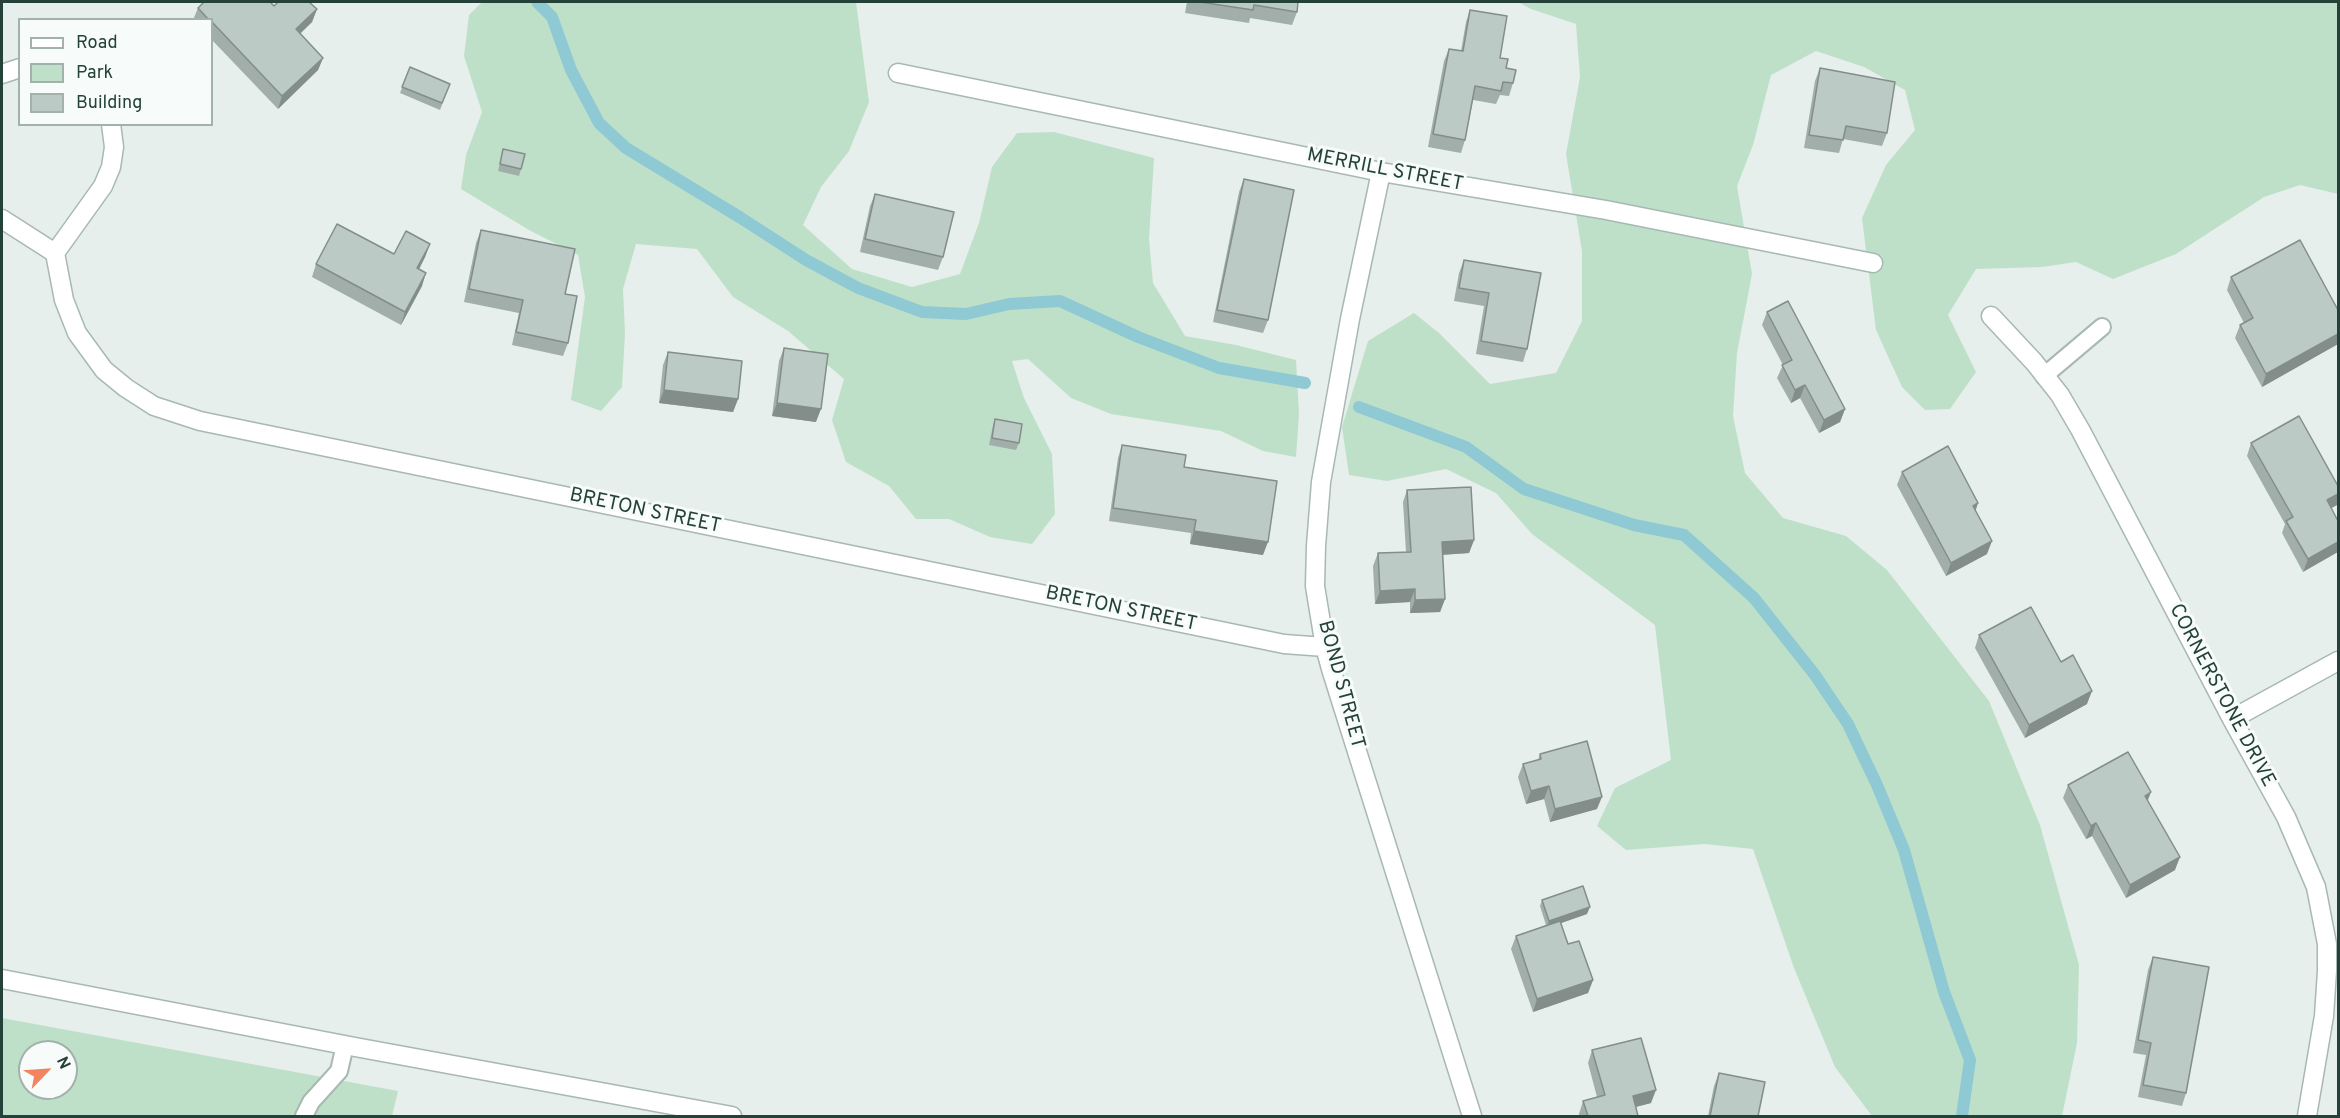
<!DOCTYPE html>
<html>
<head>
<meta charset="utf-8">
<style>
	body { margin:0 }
	#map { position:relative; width:2340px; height:1118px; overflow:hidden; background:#e6efeb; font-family:Overpass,sans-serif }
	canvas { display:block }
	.frame { position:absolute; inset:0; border:3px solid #24423a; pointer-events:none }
	.legend { position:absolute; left:18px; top:18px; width:195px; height:108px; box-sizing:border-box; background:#f7fbf9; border:2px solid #a3b1ad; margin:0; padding:8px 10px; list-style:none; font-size:18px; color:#24423a }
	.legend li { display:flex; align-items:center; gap:12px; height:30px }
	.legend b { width:30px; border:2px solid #a3b1ad }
	.north { position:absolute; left:18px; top:1040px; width:60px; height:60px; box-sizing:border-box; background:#f7fbf9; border:2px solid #a3b1ad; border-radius:50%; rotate:65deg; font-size:16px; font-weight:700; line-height:24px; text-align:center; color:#24423a }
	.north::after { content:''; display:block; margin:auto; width:21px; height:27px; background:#f4845f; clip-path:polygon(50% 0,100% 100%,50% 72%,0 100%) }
</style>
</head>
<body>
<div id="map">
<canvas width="2340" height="1118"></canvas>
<div class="frame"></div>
<ul class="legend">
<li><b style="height:8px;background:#fff"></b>Road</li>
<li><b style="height:16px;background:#bfe0c8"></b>Park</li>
<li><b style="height:16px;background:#bbcac4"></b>Building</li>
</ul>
<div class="north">N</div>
</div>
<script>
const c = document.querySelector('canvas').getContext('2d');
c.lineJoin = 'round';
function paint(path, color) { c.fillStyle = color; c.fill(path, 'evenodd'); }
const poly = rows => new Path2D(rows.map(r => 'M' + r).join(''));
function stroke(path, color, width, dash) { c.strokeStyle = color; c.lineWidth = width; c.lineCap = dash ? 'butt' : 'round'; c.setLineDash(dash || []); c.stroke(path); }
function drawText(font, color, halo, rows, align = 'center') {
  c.font = font + ' Overpass,sans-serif'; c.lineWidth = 6; c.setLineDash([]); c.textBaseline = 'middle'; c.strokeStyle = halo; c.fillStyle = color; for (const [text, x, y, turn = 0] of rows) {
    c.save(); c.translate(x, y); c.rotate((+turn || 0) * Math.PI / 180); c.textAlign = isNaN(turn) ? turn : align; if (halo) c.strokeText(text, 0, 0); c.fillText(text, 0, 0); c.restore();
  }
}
const green = poly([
	[482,2,856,2,869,102,849,151,821,187,803,225,852,269,912,287,960,274,979,223,992,167,1017,133,1054,132,1154,158,1149,239,1153,283,1185,336,1236,345,1296,360,1299,414,1296,457,1263,451,1221,431,1111,414,1071,398,1028,359,1012,361,1024,398,1052,454,1055,514,1032,544,990,537,949,519,916,519,889,486,846,462,832,420,844,379,788,331,733,297,697,249,636,244,623,289,625,333,622,387,601,411,571,400,585,297,578,255,529,230,461,189,466,155,482,112,464,56,469,15],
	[1518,2,2338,2,2338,194,2300,185,2264,197,2176,254,2113,279,2076,262,2042,267,1976,269,1948,315,1976,372,1950,409,1925,410,1902,387,1876,330,1862,218,1886,165,1915,130,1905,90,1864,67,1816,51,1771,75,1753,145,1737,186,1752,274,1737,353,1733,416,1745,473,1783,518,1846,536,1887,570,1989,701,2040,825,2079,965,2077,1043,2062,1116,1872,1116,1835,1067,1794,968,1753,849,1704,844,1626,850,1597,826,1615,788,1671,760,1655,625,1532,534,1496,493,1446,469,1387,481,1349,475,1342,427,1368,341,1414,313,1439,333,1490,384,1556,373,1582,321,1582,251,1566,154,1580,77,1576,24,1531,9],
	[2,1018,398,1091,392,1116,2,1116],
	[30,1052,66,1052,66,1088,30,1088]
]);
const stream = poly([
	[537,2,552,17,571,70,599,123,626,148,741,218,806,260,858,288,922,312,966,314,1009,304,1060,301,1138,337,1219,368,1305,383],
	[1359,407,1466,447,1524,489,1634,525,1684,535,1754,598,1815,675,1848,724,1877,785,1904,850,1944,992,1970,1060,1962,1116]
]);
const lane = poly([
	[2044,376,2102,327],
	[304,1116,311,1102,339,1071,345,1045]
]);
const street = poly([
	[898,73,1381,172,1606,210,1873,263],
	[2,74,20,68],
	[111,124,114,147,111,167,103,186,55,253,64,300,77,333,104,370,126,388,154,406,200,421,1284,644,1325,647],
	[1381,172,1350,319,1321,482,1316,546,1315,586,1325,647,1331,669,1472,1116],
	[2,219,55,253],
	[1991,316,2034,362,2060,395,2081,431,2232,719,2286,817,2316,887,2327,944,2327,971,2324,1016,2307,1116],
	[2232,719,2338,661],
	[2,979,355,1047,732,1116]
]);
const wall = poly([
	[1187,2,1298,2,1297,12,1292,25,1250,18,1249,23,1185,13],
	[274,6,317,9,312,22,300,34,323,58,318,70,278,109,212,40,212,20,193,20,198,8],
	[1470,10,1506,68,1513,83,1509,96,1500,95,1496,104,1473,100,1465,140,1461,153,1428,147,1444,61,1449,49,1461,51,1466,22],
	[410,67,450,84,440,110,400,93],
	[1820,68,1887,133,1882,146,1843,139,1839,153,1804,148,1815,81],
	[503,149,521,169,519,176,498,171],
	[1244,179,1268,320,1263,333,1213,322,1239,192],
	[875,194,943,257,938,270,860,252,870,206],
	[481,230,565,294,568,343,563,356,512,345,519,313,464,302,476,243],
	[430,244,425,257,419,269,422,286,401,325,312,277,316,264,394,254],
	[1464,260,1541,273,1527,349,1523,362,1476,354,1484,306,1454,301,1459,273],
	[2231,277,2338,310,2338,344,2262,387,2235,338,2240,325,2244,323,2227,290],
	[1767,312,1845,409,1840,422,1819,433,1800,398,1791,403,1777,378,1783,365,1762,325],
	[784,348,816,422,772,416,779,361],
	[668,352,738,399,733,412,659,403,663,365],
	[995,419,1019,443,1016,450,989,445,993,425],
	[2251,443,2338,486,2338,501,2337,505,2331,508,2303,572,2282,533,2285,524,2247,456],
	[1122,445,1184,467,1263,555,1190,544,1191,533,1109,521,1118,458],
	[1902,472,1975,511,1987,554,1946,576,1897,485],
	[1407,490,1474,540,1469,553,1443,555,1445,599,1440,612,1410,613,1410,602,1375,604,1373,566,1378,553,1406,552,1403,502],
	[1979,635,2061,662,2087,704,2025,738,1975,648],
	[1540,754,1597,809,1550,822,1544,799,1526,804,1518,777,1523,764,1538,760],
	[2068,785,2148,801,2175,870,2126,898,2092,836,2086,839,2063,798],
	[1542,900,1587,914,1561,923,1568,944,1593,980,1588,993,1533,1012,1511,949,1516,936,1546,925,1540,906],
	[2153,957,2186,1093,2182,1106,2138,1097,2146,1055,2133,1053,2148,970],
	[1592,1050,1651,1103,1635,1107,1638,1116,1579,1116,1579,1114,1583,1101,1597,1097,1588,1063],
	[1719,1073,1758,1116,1708,1116,1714,1086]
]);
const shadedWall = poly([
	[317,9,312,22,291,42,296,29],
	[323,58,318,70,278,109,282,96],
	[430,244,425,257,413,281,417,268],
	[426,273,422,286,401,325,405,312],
	[2338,334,2338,344,2262,387,2266,374],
	[1805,385,1800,398,1791,403,1795,390],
	[664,390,738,399,733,412,659,403],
	[777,403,821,409,816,422,772,416],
	[1845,409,1840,422,1819,433,1824,420],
	[2338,494,2338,501,2337,505,2322,513,2327,500],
	[1978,503,1974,516,1973,506],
	[1194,531,1268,542,1263,555,1190,544],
	[1474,540,1469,553,1437,555,1442,542],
	[1992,541,1987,554,1946,576,1951,563],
	[2338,542,2338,552,2303,572,2308,559],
	[1415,589,1410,602,1375,604,1380,591],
	[1445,599,1440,612,1410,613,1415,600],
	[2092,691,2087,704,2025,738,2029,725],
	[1549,786,1544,799,1526,804,1531,791],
	[2151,792,2146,805,2145,796],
	[1602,797,1597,809,1550,822,1555,809],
	[2096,823,2092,836,2086,839,2091,826],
	[2180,857,2175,870,2126,898,2130,885],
	[1590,907,1587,914,1547,928,1549,921],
	[1593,980,1588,993,1533,1012,1537,999],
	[1656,1090,1651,1103,1628,1109,1633,1096]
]);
const building = poly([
	[204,2,270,2,274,6,278,2,309,2,317,9,296,29,323,58,282,96,212,22,212,20,209,20,198,8,204,2],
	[1200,2,1298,2,1297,12,1254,5,1253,10,1200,2],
	[1470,10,1507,16,1500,58,1508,59,1506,68,1516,70,1513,83,1503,82,1501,91,1475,86,1465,140,1433,134,1449,49,1463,51,1470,10],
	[410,67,450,84,442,103,402,87,410,67],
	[1820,68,1895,82,1887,133,1846,126,1843,140,1809,135,1820,68],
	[503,149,525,154,521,169,500,164,503,149],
	[1244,179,1294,190,1268,320,1217,310,1244,179],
	[875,194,954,212,943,257,865,239,875,194],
	[337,224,394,254,406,231,430,244,417,268,426,273,405,312,316,264,337,224],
	[481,230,575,249,565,294,577,296,568,343,516,332,523,300,469,289,481,230],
	[2300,240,2338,310,2338,334,2266,374,2240,325,2253,318,2231,277,2300,240],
	[1464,260,1541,273,1527,349,1481,341,1489,293,1459,288,1464,260],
	[1788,301,1845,409,1824,420,1805,385,1795,390,1782,365,1792,360,1767,312,1788,301],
	[784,348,828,354,821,409,777,403,784,348],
	[668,352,742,361,738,399,664,390,668,352],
	[2299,416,2338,486,2338,494,2327,500,2338,521,2338,542,2308,559,2286,521,2293,517,2251,443,2299,416],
	[995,419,1022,424,1019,443,992,438,995,419],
	[1122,445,1186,455,1184,467,1277,481,1268,542,1194,531,1196,520,1113,508,1122,445],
	[1948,446,1978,503,1973,506,1992,541,1951,563,1902,472,1948,446],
	[1471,487,1474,540,1442,542,1445,599,1415,600,1415,589,1380,591,1378,553,1411,552,1407,490,1471,487],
	[2031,607,2061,662,2073,655,2092,691,2029,725,1979,635,2031,607],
	[1587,741,1602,797,1555,809,1549,786,1531,791,1523,764,1541,759,1540,754,1587,741],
	[2128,752,2151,792,2145,796,2180,857,2130,885,2096,823,2091,826,2068,785,2128,752],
	[1583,886,1590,907,1549,921,1542,900,1583,886],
	[1560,921,1568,944,1579,941,1593,980,1537,999,1516,936,1560,921],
	[2153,957,2209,967,2186,1093,2143,1085,2151,1043,2138,1040,2153,957],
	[1641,1038,1656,1090,1633,1096,1638,1116,1588,1116,1583,1101,1605,1095,1592,1050,1641,1038],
	[1719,1073,1765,1082,1758,1116,1710,1116,1719,1073]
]);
const streetNames = [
	["MERRILL STREET",1385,171,11],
	["BRETON STREET",645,512,12],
	["BRETON STREET",1121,610,12],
	["BOND STREET",1340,685,75],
	["CORNERSTONE DRIVE",2221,696,62]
];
paint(green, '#bfe0c8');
stroke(stream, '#8ec9d4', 12);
stroke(lane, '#a8b8b2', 20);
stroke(street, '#a8b8b2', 21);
stroke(lane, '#fff', 16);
stroke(street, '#fff', 18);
paint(wall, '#a1aea9');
paint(shadedWall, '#838d89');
paint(building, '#bbcac4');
stroke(building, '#838d89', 1.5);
drawText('20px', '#24423a', '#f7fbf9', streetNames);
</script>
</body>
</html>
